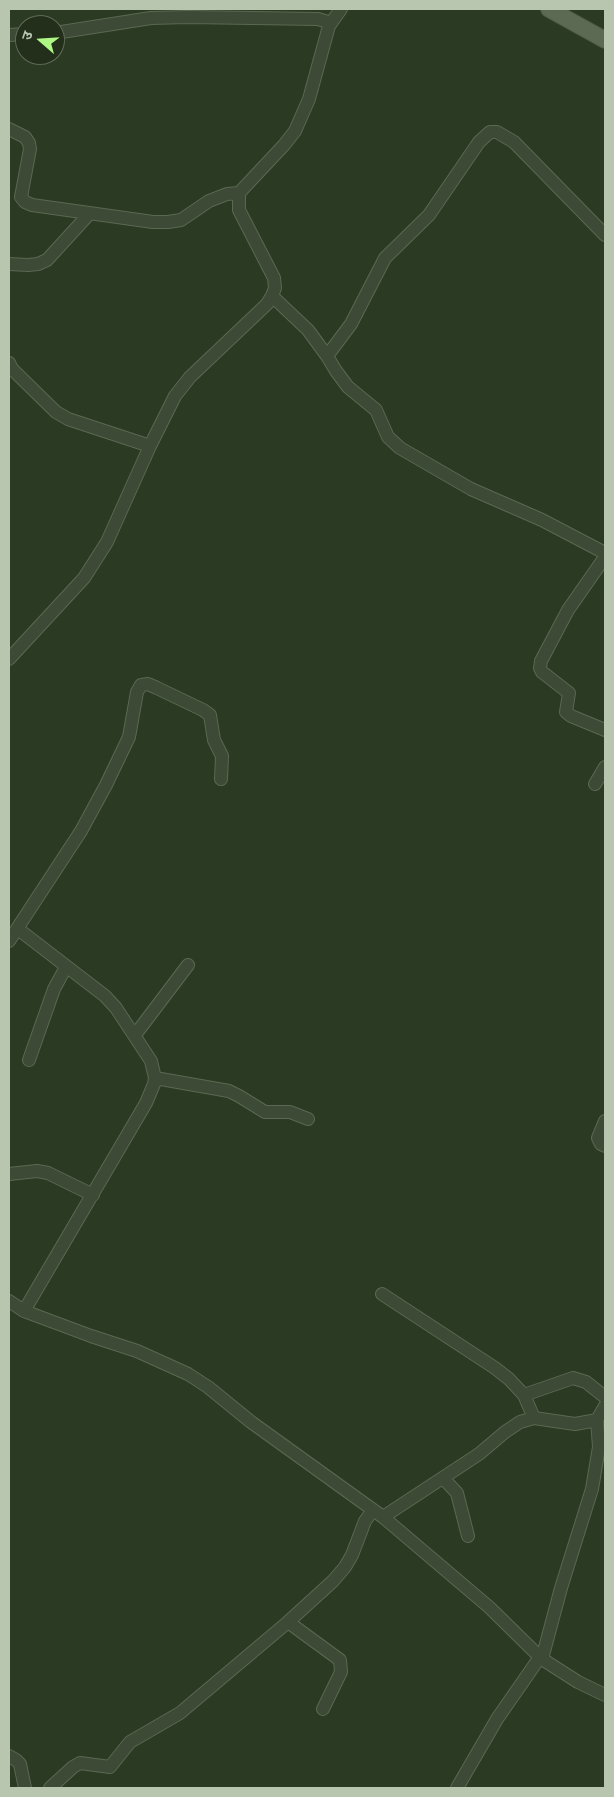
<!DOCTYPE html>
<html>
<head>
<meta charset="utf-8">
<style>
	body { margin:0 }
	#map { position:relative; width:614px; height:1797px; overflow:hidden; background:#2b3a22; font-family:"Archivo Narrow","Noto Sans Devanagari",sans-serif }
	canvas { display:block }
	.frame { position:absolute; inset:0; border:10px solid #b8c6b0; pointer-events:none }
	.north { position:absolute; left:15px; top:15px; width:50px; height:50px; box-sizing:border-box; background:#232f1b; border:1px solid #5f6b57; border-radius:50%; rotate:289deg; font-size:14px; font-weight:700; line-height:20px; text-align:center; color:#b8c6b0 }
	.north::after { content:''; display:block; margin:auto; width:18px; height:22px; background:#aef784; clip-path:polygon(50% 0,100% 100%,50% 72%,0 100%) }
</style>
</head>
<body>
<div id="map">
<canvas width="614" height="1797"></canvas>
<div class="frame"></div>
<div class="north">उ</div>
</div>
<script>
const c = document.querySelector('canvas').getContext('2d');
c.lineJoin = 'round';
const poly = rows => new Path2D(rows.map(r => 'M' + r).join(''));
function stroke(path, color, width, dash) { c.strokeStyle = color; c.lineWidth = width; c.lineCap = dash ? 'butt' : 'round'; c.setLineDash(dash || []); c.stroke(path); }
const minor = poly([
	[329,26,341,9],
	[9,35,25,34],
	[9,129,25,137,29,143,30,149,21,197,25,202,32,205,153,222,168,222,181,220,209,201,227,194,239,193],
	[9,264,28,265,38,264,47,260,90,213],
	[272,296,308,330,327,356,336,371,348,387,376,410,388,437,400,448,471,489,542,520,605,553],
	[327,356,351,324,385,258,429,215,479,142,490,132,497,132,514,142,605,235],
	[9,363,12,369,56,412,68,419,150,446],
	[605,557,568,610,541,661,540,668,542,672,569,693,566,712,571,716,605,730],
	[9,659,84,578,107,542,150,446,175,396,190,377,267,304,272,296,275,288,274,278,239,210,239,193,284,145,295,131,309,99,329,26,328,22,318,19,188,17,151,18,55,33],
	[595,784,605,767],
	[18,929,105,996,116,1008,151,1061,155,1078,154,1084,146,1103,24,1311],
	[9,941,81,831,106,785,129,737,137,692,141,685,148,684,157,688,203,710,210,715,214,740,222,756,221,779],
	[135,1035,188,965],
	[29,1060,54,989,66,967],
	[155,1078,229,1091,239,1096,265,1112,290,1112,308,1119],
	[605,1121,598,1138,601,1144,605,1146],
	[9,1174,37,1171,48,1173,93,1195],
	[382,1294,495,1368,509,1379,524,1395,534,1418],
	[9,1301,24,1311,91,1336,137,1351,188,1374,208,1387,251,1422,383,1517,489,1607,542,1659,578,1682,605,1695],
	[524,1395,573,1378,586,1382,605,1397],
	[443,1478,457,1493,468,1536],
	[383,1517,479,1454,505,1432,520,1422,534,1418,575,1424,597,1420],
	[288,1622,340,1660,341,1672,323,1709],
	[542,1659,561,1588,592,1489,599,1447,597,1420,605,1406],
	[9,1756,16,1760,20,1764,25,1788],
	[50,1788,73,1767,80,1763,110,1767,130,1742,180,1713,288,1622,333,1581,345,1567,352,1555,365,1521,373,1510],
	[457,1788,497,1719,540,1657]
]);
const major = poly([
	[549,9,605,40]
]);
stroke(minor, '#5b6853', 14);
stroke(major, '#4a5642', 18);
stroke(minor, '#3d4a35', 12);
stroke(major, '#5c6a53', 16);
</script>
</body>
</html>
